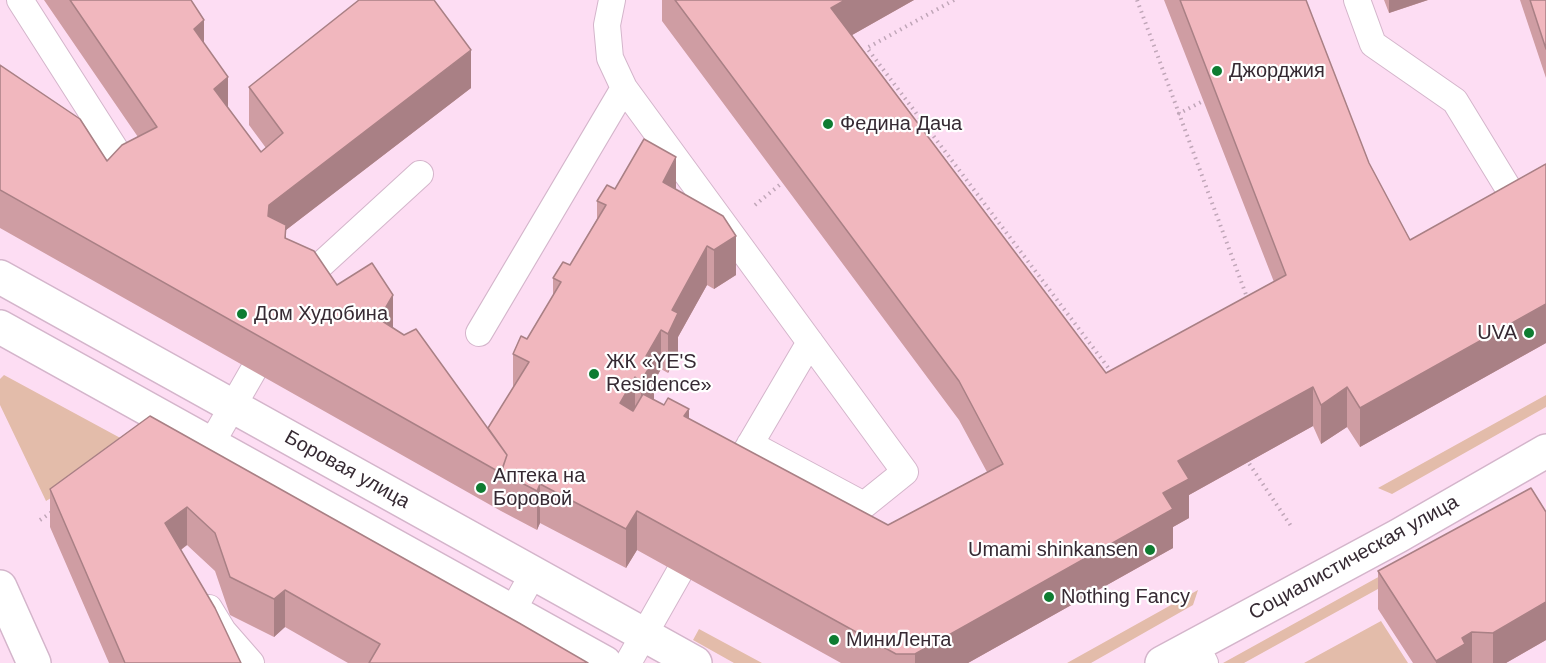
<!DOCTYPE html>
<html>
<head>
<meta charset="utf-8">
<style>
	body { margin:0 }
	canvas { display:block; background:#fdddf3 }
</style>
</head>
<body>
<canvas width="1546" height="663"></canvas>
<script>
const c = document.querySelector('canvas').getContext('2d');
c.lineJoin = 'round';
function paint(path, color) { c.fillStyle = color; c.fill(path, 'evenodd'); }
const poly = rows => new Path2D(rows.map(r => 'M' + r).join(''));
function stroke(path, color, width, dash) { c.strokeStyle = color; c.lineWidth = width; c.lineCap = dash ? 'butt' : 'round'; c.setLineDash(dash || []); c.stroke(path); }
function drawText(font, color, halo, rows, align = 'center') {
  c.font = font + ' Helvetica,sans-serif'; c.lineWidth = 4.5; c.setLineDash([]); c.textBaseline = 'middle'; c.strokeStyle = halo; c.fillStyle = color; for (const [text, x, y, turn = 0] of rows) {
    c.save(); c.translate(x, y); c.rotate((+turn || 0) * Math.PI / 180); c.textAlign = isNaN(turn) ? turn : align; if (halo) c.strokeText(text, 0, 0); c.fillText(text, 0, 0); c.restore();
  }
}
const green = poly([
	[4,375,137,447,46,501,0,405,0,379],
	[1546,395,1546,407,1392,494,1378,488],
	[1391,570,1396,579,1244,663,1223,663],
	[1198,590,1193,605,1091,663,1067,663],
	[1381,621,1408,663,1304,663],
	[699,629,762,663,734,663,693,640]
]);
const path = poly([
	[954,0,867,48,1113,374],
	[1137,0,1248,300],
	[1178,114,1203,101],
	[755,205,782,183],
	[1246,459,1291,526],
	[40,520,52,512]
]);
const service = poly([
	[20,0,115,149],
	[612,0,607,25,610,58,624,88,905,472,864,505,750,444],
	[1357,0,1373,44,1455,101,1524,214],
	[301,283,420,174],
	[479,333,624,88],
	[211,444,253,371],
	[742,458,810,342],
	[209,608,223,631,251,663],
	[504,626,533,574],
	[1195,645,1205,663],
	[628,663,679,573]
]);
const minor = poly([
	[0,587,34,663]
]);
const tertiary = poly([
	[0,277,695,663],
	[0,327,605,663],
	[1162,663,1398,536,1546,451]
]);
const wall = poly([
	[44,0,191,0,204,44,228,108,261,152,266,148,249,125,249,87,471,88,286,230,286,238,337,285,393,328,488,429,513,388,513,354,527,339,553,296,553,278,570,265,597,219,597,201,615,189,676,190,736,275,714,289,707,285,678,337,678,352,668,373,661,369,654,382,654,400,888,525,987,472,959,420,662,21,662,0,914,0,852,35,1106,373,1274,282,1164,0,1306,0,1369,163,1410,240,1546,164,1546,343,1360,447,1347,427,1321,444,1313,426,1189,495,1189,518,1173,527,1173,548,968,663,841,663,637,550,626,568,540,523,537,530,501,511,0,228,0,65,107,161,138,137],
	[1384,0,1428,0,1389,13],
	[1520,0,1546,0,1546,78],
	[150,416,588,663,348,663,285,627,274,637,230,615,215,571,187,545,181,550,241,663,109,663,50,527,50,489],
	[1378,571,1546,640,1506,663,1413,663,1378,609]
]);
const shadedWall = poly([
	[845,0,914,0,831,47,831,8],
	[1389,0,1428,0,1389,13],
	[204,20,204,58,194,29],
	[471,50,471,88,286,230,286,263,268,216,269,205],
	[228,77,228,115,214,89],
	[676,157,676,196,663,182],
	[736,236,736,275,714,289,714,250],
	[707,246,707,285,678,337,678,352,668,373,668,334,672,310],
	[393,295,393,332,379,319],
	[1546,304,1546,343,1360,447,1360,408],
	[661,330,661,369,654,382,654,399,641,420,641,381,646,356],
	[635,377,635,416,620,403],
	[1313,387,1313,426,1189,495,1189,518,1173,527,1173,548,968,663,915,663,915,654,1163,493,1178,461],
	[1347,387,1347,427,1321,444,1321,405],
	[689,409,689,448,684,416],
	[540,484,540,523,537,530,537,491],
	[187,507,187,545,165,561,165,523],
	[637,511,637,550,626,568,626,529],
	[285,590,285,627,274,637,274,599],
	[1546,602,1546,640,1506,663,1493,663,1493,633],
	[1472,632,1472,663,1436,663,1436,661,1462,638]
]);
const building = poly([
	[70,0,191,0,204,20,194,29,228,77,214,89,261,152,283,133,249,87,359,0,434,0,471,50,269,205,268,216,286,225,285,238,314,251,337,285,372,263,393,295,379,319,404,335,416,329,507,455,501,473,0,190,0,65,80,119,107,161,122,145,157,127,70,0],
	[675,0,845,0,831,8,1106,373,1286,275,1180,0,1306,0,1369,163,1410,240,1546,164,1546,304,1360,408,1347,387,1321,405,1313,387,1178,461,1189,479,1163,493,1173,509,915,654,896,654,637,511,626,529,540,484,537,491,501,472,507,455,488,428,529,362,513,354,521,336,527,339,561,282,553,278,563,262,570,265,606,205,597,201,607,185,615,189,644,139,676,157,663,182,723,216,736,236,714,250,707,246,672,310,678,313,668,334,661,330,646,356,654,360,641,381,635,377,620,403,633,411,643,394,664,405,668,398,689,409,684,416,888,525,1003,464,959,381,675,0],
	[1530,0,1546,0,1546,49,1530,0],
	[150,416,519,623,588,663,369,663,380,644,285,590,274,599,230,577,215,533,187,507,165,523,215,608,241,663,125,663,50,489,150,416],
	[1531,488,1546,512,1546,602,1493,633,1472,632,1462,638,1465,644,1436,661,1378,571,1531,488]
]);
const markers = [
	[1217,71,6,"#0e7c31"],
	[828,124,6,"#0e7c31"],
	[242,314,6,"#0e7c31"],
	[1529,333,6,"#0e7c31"],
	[594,374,6,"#0e7c31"],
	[481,488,6,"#0e7c31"],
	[1150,550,6,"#0e7c31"],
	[1049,597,6,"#0e7c31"],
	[834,640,6,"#0e7c31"]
];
const poiNames = [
	["Джорджия",1229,71],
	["Федина Дача",840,124],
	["Дом Худобина",254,314],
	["UVA",1517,333,"right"],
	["ЖК «YE'S",606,362],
	["Residence»",606,385],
	["Аптека на",493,476],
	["Боровой",493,499],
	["Umami shinkansen",1138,550,"right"],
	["Nothing Fancy",1061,597],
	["МиниЛента",846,640]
];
const streetNames = [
	["Боровая улица",347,470,29],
	["Социалистическая улица",1354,558,-29]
];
paint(green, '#e3bcaa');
stroke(service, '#d4b5cb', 28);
stroke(minor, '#d4b5cb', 36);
stroke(tertiary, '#d4b5cb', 36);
stroke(path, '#c0a6b8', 4, [1.5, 4.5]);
stroke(service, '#fff', 26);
stroke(minor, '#fff', 33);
stroke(tertiary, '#fff', 33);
paint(wall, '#cf9da3');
paint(shadedWall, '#a98085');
paint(building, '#f1b7be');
stroke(building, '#a98085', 1.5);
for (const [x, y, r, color] of markers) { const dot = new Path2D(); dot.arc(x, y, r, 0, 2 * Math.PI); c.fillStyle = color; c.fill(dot); stroke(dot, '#fff', 2); }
drawText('20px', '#362a33', '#fff', poiNames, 'left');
drawText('20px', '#362a33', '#fff', streetNames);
</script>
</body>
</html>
